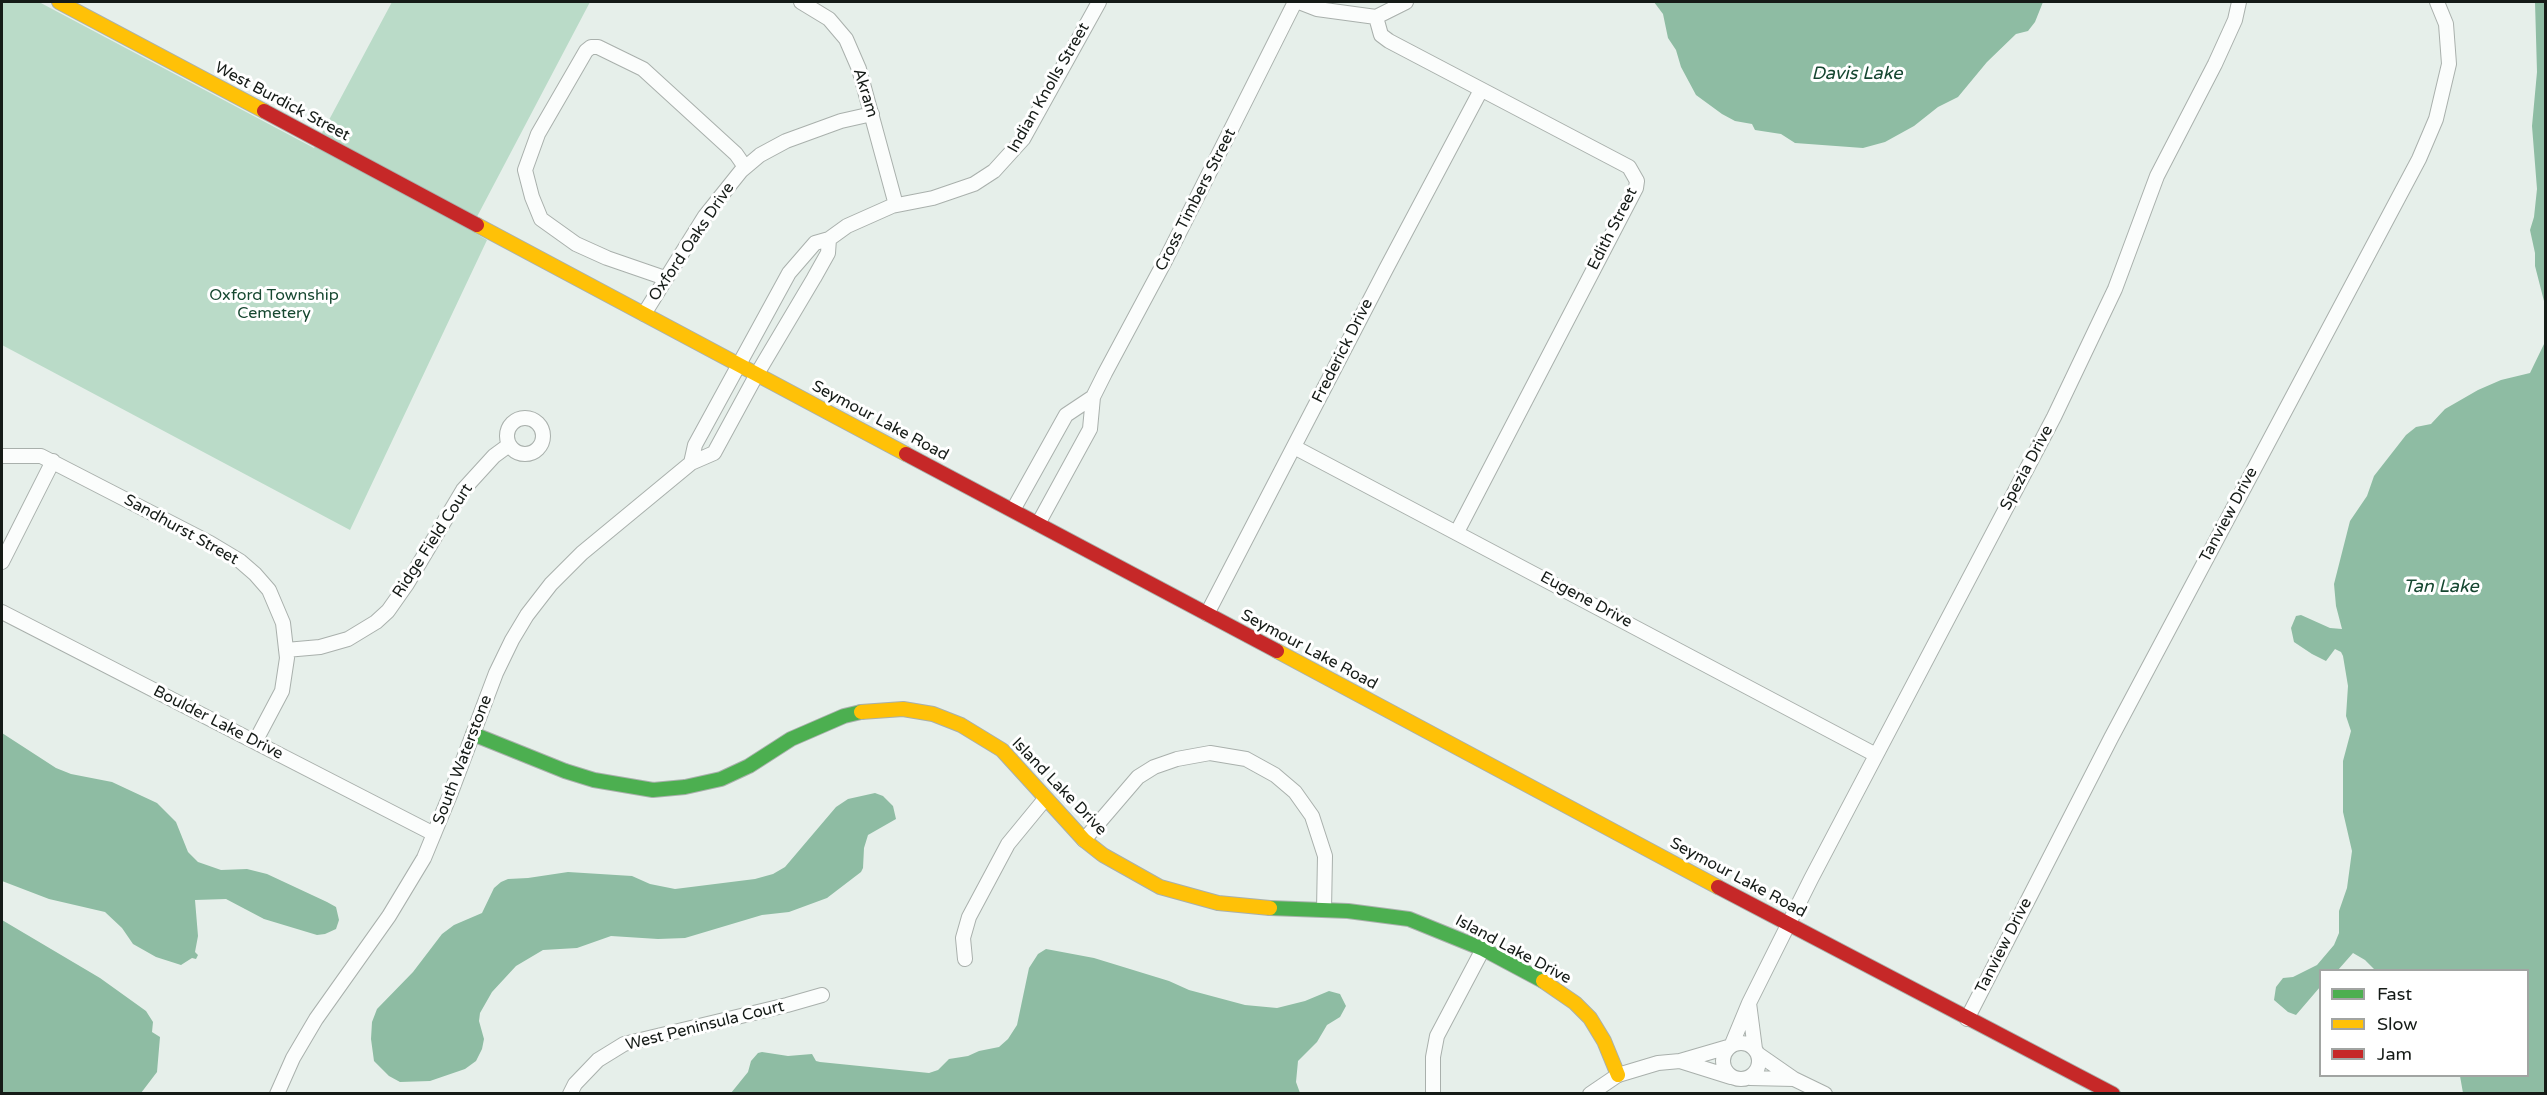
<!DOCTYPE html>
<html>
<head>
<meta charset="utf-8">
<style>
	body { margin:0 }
	#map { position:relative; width:2547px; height:1095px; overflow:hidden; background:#e6efea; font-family:"Varela Round",sans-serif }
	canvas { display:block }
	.frame { position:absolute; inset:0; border:3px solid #151b17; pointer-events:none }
	.legend { position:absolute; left:2319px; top:969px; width:210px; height:108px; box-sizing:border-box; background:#fff; border:2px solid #a1a4a2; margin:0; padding:8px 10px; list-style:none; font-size:18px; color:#151b17 }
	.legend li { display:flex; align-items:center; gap:12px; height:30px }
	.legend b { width:30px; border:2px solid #a1a4a2 }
</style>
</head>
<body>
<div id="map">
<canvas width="2547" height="1095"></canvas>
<div class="frame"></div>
<ul class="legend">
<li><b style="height:8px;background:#4caf50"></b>Fast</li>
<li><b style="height:8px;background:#ffc107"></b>Slow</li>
<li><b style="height:8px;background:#c62828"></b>Jam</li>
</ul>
</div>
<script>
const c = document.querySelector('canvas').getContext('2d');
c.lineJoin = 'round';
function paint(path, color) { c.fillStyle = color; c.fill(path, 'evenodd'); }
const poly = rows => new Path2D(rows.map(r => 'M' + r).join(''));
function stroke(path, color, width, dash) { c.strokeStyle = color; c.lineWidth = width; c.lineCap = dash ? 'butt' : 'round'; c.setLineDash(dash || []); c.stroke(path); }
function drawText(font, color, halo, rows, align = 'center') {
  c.font = font + ' "Varela Round",sans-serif'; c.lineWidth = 6; c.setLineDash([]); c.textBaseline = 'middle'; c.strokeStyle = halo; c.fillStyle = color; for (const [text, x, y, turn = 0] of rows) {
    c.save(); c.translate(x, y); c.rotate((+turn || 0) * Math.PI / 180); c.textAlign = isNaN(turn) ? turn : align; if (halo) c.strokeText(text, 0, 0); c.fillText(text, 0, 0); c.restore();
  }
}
const green = poly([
	[2,2,39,2,314,148,392,2,590,2,470,230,487,240,350,530,2,345]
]);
const water = poly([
	[1654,2,2043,2,2035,22,2028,31,2016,34,1987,62,1958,97,1938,107,1914,126,1885,142,1863,148,1795,143,1781,134,1755,130,1752,124,1735,121,1722,114,1696,95,1681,67,1676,50,1668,38,1663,14],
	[2535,2,2546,2,2545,305,2535,266,2535,253,2530,230,2534,217,2537,189,2532,126,2537,72],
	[2545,342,2545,1093,2463,1093,2460,1076,2528,1076,2528,970,2375,970,2365,960,2353,953,2338,970,2320,970,2320,987,2296,1015,2288,1012,2274,1000,2276,987,2283,978,2293,977,2317,965,2334,945,2339,933,2339,911,2347,888,2352,851,2343,812,2343,761,2351,731,2346,716,2348,686,2343,656,2341,652,2335,649,2326,661,2312,654,2294,642,2291,628,2296,616,2301,615,2330,628,2342,629,2336,606,2334,584,2350,521,2367,496,2374,476,2406,435,2416,427,2431,424,2445,409,2478,390,2501,380,2530,373],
	[2,733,56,768,71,774,112,782,157,803,176,822,188,852,198,862,221,870,247,869,267,874,327,902,336,907,339,920,336,929,325,934,317,935,264,919,226,899,195,900,198,936,195,952,198,955,196,959,192,958,181,965,156,957,133,944,122,928,105,912,49,899,2,881],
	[875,793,883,796,893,806,896,819,868,835,864,848,863,868,861,872,827,898,789,912,762,915,685,938,658,939,611,936,577,948,543,950,516,966,492,992,480,1013,479,1021,484,1039,482,1049,476,1061,465,1069,430,1081,400,1082,389,1076,374,1061,371,1039,372,1022,377,1009,413,972,442,934,454,925,482,913,494,888,501,882,508,879,528,878,568,872,632,876,650,884,675,889,755,879,773,874,785,867,836,807,848,799],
	[2,920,100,978,146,1011,153,1022,152,1032,160,1037,157,1072,141,1093,2,1093],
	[1046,949,1094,958,1169,981,1189,990,1245,1005,1277,1008,1305,1001,1329,991,1340,994,1346,1006,1340,1017,1327,1025,1317,1042,1298,1061,1296,1082,1300,1093,731,1093,748,1072,751,1061,758,1053,762,1052,788,1056,812,1054,816,1061,820,1062,929,1073,938,1070,949,1059,968,1056,979,1051,999,1047,1008,1039,1017,1025,1029,968,1038,954]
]);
const street = poly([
	[801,2,829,19,846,39,859,69,896,205],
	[1299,2,1317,9,1376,17],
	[1376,17,1381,35,1389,41,1629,167,1637,181,1636,188,1457,532],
	[1376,17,1406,2],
	[665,278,607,258,576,244,541,219,532,197,525,170,538,134,586,51,591,47,598,47,643,69,736,154,745,167],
	[644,314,705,216,741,171,760,155,786,141,841,121,872,114],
	'507 436a18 18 0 1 1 36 0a18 18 0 1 1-36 0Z',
	[1294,447,1876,755],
	[2,456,41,456,210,543,240,561,255,574,269,590,283,623,287,658,282,691,255,742],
	[691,463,695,445,789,273,815,243,829,239,847,226,892,206,933,198,974,184,994,171,1023,139,1099,2],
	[1013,510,1066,415,1093,397],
	[1038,524,1090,429,1093,397,1105,373,1165,261,1295,2],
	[2,562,53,461],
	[2,612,434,834],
	[1207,614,1386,269,1481,90],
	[286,650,320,647,348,639,376,622,388,611,407,584,463,490,494,456,509,445],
	[1084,840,1138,777,1154,767,1177,759,1210,753,1246,759,1275,775,1295,792,1312,816,1325,856,1324,910],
	[965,959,963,938,969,917,1008,844,1045,799],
	[1749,1003,1811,879,2054,417,2115,289,2157,176,2215,64,2235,20,2239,2],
	[1967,1019,2111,738,2419,159,2436,119,2449,64,2446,24,2437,2],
	'1723 1061a18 18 0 1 1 36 0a18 18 0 1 1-36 0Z',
	[1732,1044,1749,1003,1755,1049],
	[1680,1061,1731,1077],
	[1750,1078,1794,1079,1758,1054],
	[1794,1079,1825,1094],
	[277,1094,293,1058,316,1019,389,916,424,858,450,795,496,673,512,640,527,615,551,584,582,553,691,463,714,453,757,374,814,278,828,253,829,239],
	[570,1094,575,1084,598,1060,624,1044,787,1005,822,995],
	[1433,1094,1433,1057,1437,1036,1483,949],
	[1590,1094,1618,1075,1658,1063,1680,1061,1728,1047]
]);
const fast = poly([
	[473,734,565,771,594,780,653,790,685,787,721,779,749,766,791,739,844,716,861,712],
	[1270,908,1348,911,1409,919,1483,949,1543,981]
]);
const slow = poly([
	[59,2,264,111],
	[477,225,906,454],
	[1277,651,1718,887],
	[861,712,903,709,933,714,961,725,1002,750,1084,840,1103,855,1160,887,1218,903,1270,908],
	[1543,981,1575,1003,1590,1018,1604,1041,1618,1075]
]);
const jam = poly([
	[264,111,477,225],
	[906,454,1277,651],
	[1718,887,2113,1094]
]);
const streetNames = [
	["Indian Knolls Street",1049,88,-60],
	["Akram",865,93,73],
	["West Burdick Street",282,102,28],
	["Cross Timbers Street",1196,200,-63],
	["Edith Street",1613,229,-63],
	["Oxford Oaks Drive",692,242,-56],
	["Frederick Drive",1343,351,-63],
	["Seymour Lake Road",880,421,28],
	["Spezia Drive",2027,468,-62],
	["Tanview Drive",2229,515,-62],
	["Sandhurst Street",181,530,29],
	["Ridge Field Court",433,541,-57],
	["Eugene Drive",1586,600,28],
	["Seymour Lake Road",1309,650,28],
	["Boulder Lake Drive",218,723,27],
	["South Waterstone",463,760,-69],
	["Island Lake Drive",1059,787,46],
	["Seymour Lake Road",1738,878,28],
	["Tanview Drive",2004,946,-63],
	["Island Lake Drive",1513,950,28],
	["West Peninsula Court",705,1026,-14]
];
const parkNames = [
	["Oxford Township",274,296],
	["Cemetery",274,314]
];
const waterNames = [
	["Davis Lake",1857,74],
	["Tan Lake",2441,587]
];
paint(green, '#badbc8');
paint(water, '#8ebca3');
stroke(street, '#a9b0ac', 16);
stroke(fast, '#a9b0ac', 16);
stroke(slow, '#a9b0ac', 16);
stroke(jam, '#a9b0ac', 16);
stroke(street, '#fbfdfc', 14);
stroke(fast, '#4caf50', 14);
stroke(slow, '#ffc107', 14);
stroke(jam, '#c62828', 14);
drawText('16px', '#151b17', '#fff', streetNames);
drawText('16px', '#174831', '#fff', parkNames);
drawText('italic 18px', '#164731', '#fff', waterNames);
</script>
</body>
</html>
